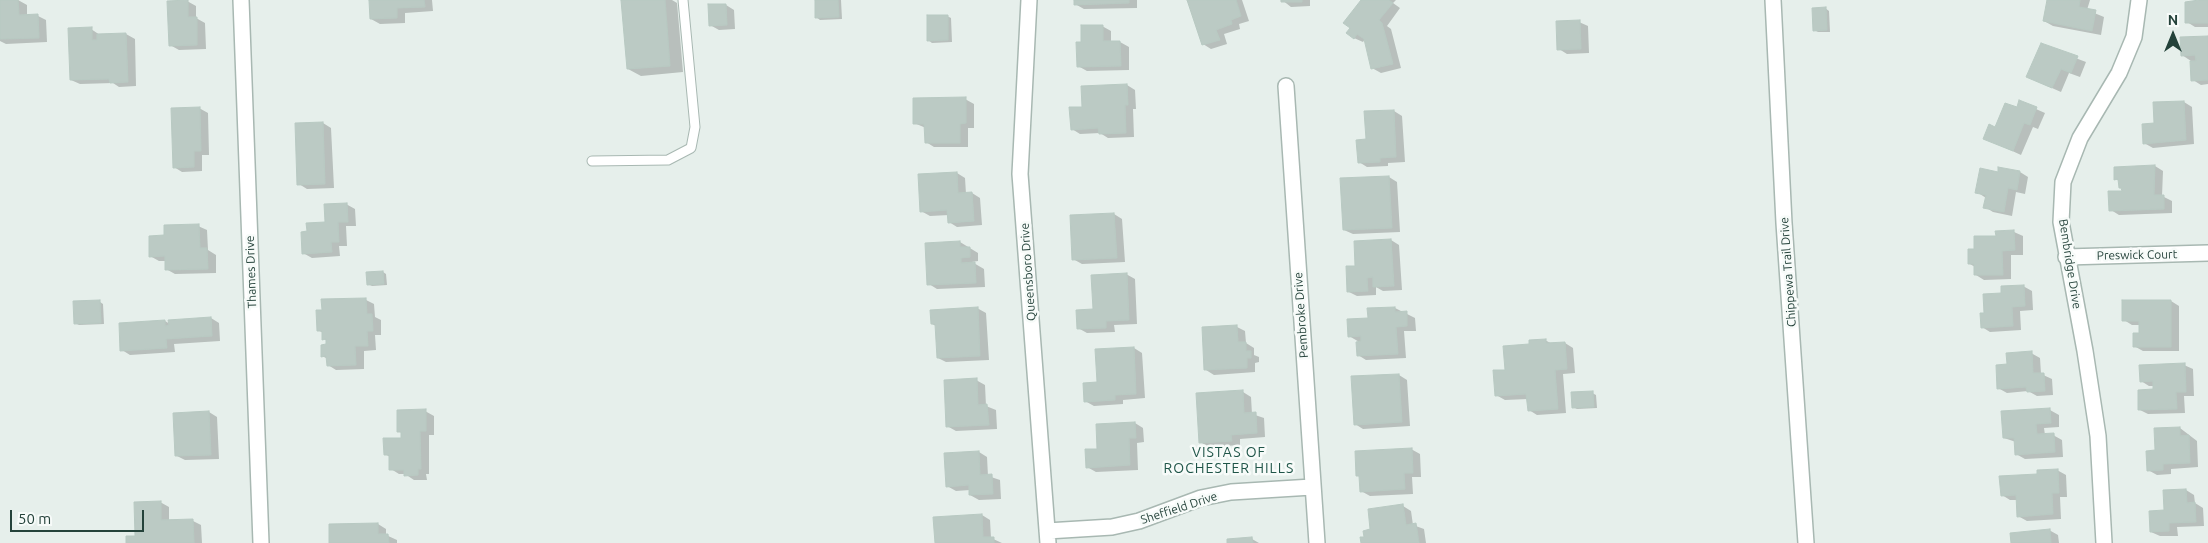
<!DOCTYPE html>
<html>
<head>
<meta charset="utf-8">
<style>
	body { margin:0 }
	#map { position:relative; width:2208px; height:543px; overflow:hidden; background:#e6efeb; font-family:Ubuntu,sans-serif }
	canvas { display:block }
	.north { position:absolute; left:2148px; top:10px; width:50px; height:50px; -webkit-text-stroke:4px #f7fbf9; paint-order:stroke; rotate:0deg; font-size:14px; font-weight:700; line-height:20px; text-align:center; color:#24423a }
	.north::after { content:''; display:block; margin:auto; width:18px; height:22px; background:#24423a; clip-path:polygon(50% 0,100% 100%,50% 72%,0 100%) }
	.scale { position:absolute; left:10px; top:510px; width:134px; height:22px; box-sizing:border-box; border:2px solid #24423a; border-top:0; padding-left:6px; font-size:15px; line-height:18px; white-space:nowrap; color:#24423a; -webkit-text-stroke:4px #f7fbf9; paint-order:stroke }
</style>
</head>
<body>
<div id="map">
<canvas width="2208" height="543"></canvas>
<div class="north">N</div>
<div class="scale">50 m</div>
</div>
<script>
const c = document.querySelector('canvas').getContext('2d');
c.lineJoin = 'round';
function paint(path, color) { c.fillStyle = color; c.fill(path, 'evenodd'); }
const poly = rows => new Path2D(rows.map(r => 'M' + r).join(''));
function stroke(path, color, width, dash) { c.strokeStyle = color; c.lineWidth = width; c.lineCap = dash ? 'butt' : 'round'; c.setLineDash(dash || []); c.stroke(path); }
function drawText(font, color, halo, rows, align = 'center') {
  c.font = font + ' Ubuntu,sans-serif'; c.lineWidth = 5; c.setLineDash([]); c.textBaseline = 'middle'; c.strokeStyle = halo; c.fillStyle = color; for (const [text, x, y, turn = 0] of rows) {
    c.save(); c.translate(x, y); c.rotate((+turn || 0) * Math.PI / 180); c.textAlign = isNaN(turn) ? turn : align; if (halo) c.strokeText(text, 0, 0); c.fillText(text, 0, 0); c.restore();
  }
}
const shadow = poly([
	[18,0,27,5,27,16,38,16,46,20,47,42,6,44,0,41,0,1],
	[371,0,432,0,433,11,405,13,405,23,380,24,371,19],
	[623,0,672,0,677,3,683,72,641,76,628,69],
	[816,0,841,0,842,19,820,20,816,17],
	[1075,0,1137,0,1137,8,1084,9,1075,4],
	[1188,0,1242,0,1249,21,1239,24,1240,29,1224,34,1227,44,1211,49,1203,44],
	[1282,0,1310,0,1310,6,1291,7],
	[1363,0,1396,0,1393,3,1400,8,1387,26,1391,29,1401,68,1381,73,1372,68,1365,39,1363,42,1354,38,1352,28],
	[2048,0,2090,0,2087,10,2104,17,2101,35,2053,26,2044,21],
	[2200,0,2208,0,2208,27,2195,27,2187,22],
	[187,1,196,6,196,18,205,23,206,49,179,50,170,45],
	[726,5,734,10,735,29,719,30,710,25],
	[1825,8,1829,11,1830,32,1818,32,1814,30],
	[947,16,951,18,952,42,932,43,928,40],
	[1579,22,1588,26,1589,53,1567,54,1559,49],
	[1102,26,1111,31,1111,42,1120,42,1129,47,1129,70,1087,71,1078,66,1083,43],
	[91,29,100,35,126,34,135,39,136,86,119,87,113,83,80,84,71,80],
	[2208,37,2208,84,2201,85,2193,80,2191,61,2182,55],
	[2041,45,2086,62,2080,77,2069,73,2061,92,2036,81],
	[1127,85,1135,90,1136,109,1133,109,1134,137,1108,138,1100,133,1080,134,1072,129,1083,108],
	[965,99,974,104,974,128,968,128,968,147,934,147,926,142,926,128,914,123],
	[2020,102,2045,113,2038,129,2033,127,2021,155,1984,138,2017,109],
	[2184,102,2192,107,2194,144,2153,148,2144,143,2155,125],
	[199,108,208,113,209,155,202,155,202,171,182,172,174,167],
	[1394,111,1402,116,1405,162,1388,163,1388,166,1367,167,1359,162,1367,140],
	[323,123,331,128,334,188,307,189,299,184],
	[2155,166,2163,171,2162,196,2172,201,2172,213,2119,215,2111,210,2123,192,2119,181,2116,179],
	[2020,172,2028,177,2025,194,2016,192,2012,216,1993,212,1985,207,1986,198,1977,192,1999,173],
	[957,173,965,178,966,194,972,193,980,198,982,225,957,227,949,222,949,215,930,216,921,211],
	[1389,177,1397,182,1400,232,1353,234,1344,230],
	[346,204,355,209,356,226,346,226,347,246,339,246,340,256,312,258,303,253,308,233,327,223],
	[1114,214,1122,219,1125,262,1082,264,1073,259],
	[198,226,207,230,208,250,216,255,216,273,175,274,166,269,166,261,159,261,150,256,165,236],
	[1997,232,2014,232,2023,236,2023,255,2011,255,2011,279,1984,280,1976,275,1975,267,1970,264,1975,251,1997,237],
	[1391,240,1399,245,1402,290,1383,291,1376,287,1376,295,1357,296,1349,292,1357,267],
	[960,242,978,253,978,261,972,262,984,269,985,287,937,289,929,284],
	[383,272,386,274,387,285,372,286,368,284],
	[1126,274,1135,279,1137,324,1114,325,1115,332,1087,333,1078,328],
	[2023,286,2032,291,2033,310,2020,311,2021,330,1990,332,1982,327,1985,314,2003,294],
	[366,300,374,304,375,317,381,320,381,335,375,335,376,350,364,351,364,369,336,370,328,365,328,359,322,356,327,341,324,339,323,333,318,330],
	[2171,301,2179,306,2179,351,2143,351,2134,346,2140,335,2140,325,2132,325,2124,320],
	[100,302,103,304,104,324,79,325,75,323],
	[977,308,986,313,989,360,946,362,938,358,936,326,932,324],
	[1395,308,1415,318,1416,331,1404,331,1406,358,1366,360,1358,355,1361,343,1349,336,1369,319],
	[211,318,219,323,220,341,174,344,175,352,130,355,122,350,165,321,170,324],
	[1237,327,1245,331,1246,343,1254,348,1254,355,1259,357,1259,362,1255,363,1255,372,1214,375,1206,370],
	[1545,340,1552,344,1565,343,1573,348,1575,373,1563,374,1566,413,1537,415,1529,410,1528,399,1505,400,1496,395,1506,371,1531,345],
	[1134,348,1142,353,1145,398,1123,400,1123,404,1094,406,1085,401,1098,383],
	[2031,353,2040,358,2041,374,2052,379,2053,395,2037,396,2028,391,2007,393,1998,388,2008,365],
	[2184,365,2193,369,2194,396,2184,396,2185,413,2148,414,2140,410,2154,391,2154,386,2149,386,2141,381],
	[1399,375,1407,380,1410,426,1363,429,1355,424],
	[976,380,985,385,986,406,996,410,997,429,956,431,947,426],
	[1243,392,1251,397,1252,414,1264,418,1265,437,1240,439,1240,445,1209,447,1200,442],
	[1592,393,1596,395,1597,408,1577,409,1573,407],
	[2050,410,2059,415,2059,427,2044,428,2045,435,2053,435,2062,440,2063,457,2025,459,2016,454,2016,442,2004,438],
	[425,411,434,416,434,435,429,435,429,474,426,474,427,480,414,480,405,474,399,474,391,469,390,457,385,454,402,439,402,433,398,431],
	[209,412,217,417,219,459,185,460,177,456],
	[1135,423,1143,428,1144,442,1137,443,1138,470,1096,472,1087,467,1098,450],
	[2180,428,2197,441,2198,467,2171,469,2171,474,2157,475,2148,470,2156,451],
	[1411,449,1420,454,1421,477,1412,477,1413,494,1370,496,1361,491,1361,477,1357,475],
	[979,452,987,457,988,476,1000,480,1001,499,979,500,970,495,970,490,956,491,947,486],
	[2057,470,2066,475,2067,497,2060,497,2061,519,2027,521,2018,516,2018,500,2010,500,2002,495,2039,476],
	[2186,490,2194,495,2195,503,2203,508,2204,526,2177,527,2178,536,2160,536,2151,532,2165,511],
	[160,502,169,507,169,521,193,521,201,525,202,543,128,543,136,537],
	[1403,506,1411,511,1413,525,1424,529,1426,543,1362,543,1372,530],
	[982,515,990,520,991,538,1002,543,936,543],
	[378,524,386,529,386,535,397,540,397,543,330,543],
	[2049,530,2058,535,2059,543,2013,543],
	[1252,539,1259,543,1228,543]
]);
const building = poly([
	[0,0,18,0,19,15,38,14,39,38,0,39,0,0],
	[188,0,188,17,197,17,197,45,169,46,167,1,188,0],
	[369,0,424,0,425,7,397,8,397,18,370,19,369,0],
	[621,0,665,0,670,66,627,69,621,0],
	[815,0,838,0,839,17,815,18,815,0],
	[1074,0,1129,0,1129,3,1074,5,1074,0],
	[1187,0,1236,0,1241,16,1231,20,1232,24,1216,30,1220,40,1202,45,1187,0],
	[1281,0,1302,0,1302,2,1281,2,1281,0],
	[1361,0,1389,0,1393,3,1379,20,1382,23,1393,64,1371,69,1364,39,1357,34,1354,39,1346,33,1350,28,1343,23,1361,0],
	[2047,0,2080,0,2079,7,2096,10,2092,31,2043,21,2047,0],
	[2199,0,2208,0,2208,23,2185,23,2185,2,2199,0],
	[708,4,726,4,727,25,709,26,708,4],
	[1826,7,1827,30,1813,31,1812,8,1826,7],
	[927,15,948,15,948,40,927,41,927,15],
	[1580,20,1581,49,1557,50,1556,21,1580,20],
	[1081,25,1103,25,1103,41,1120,41,1121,66,1077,67,1076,42,1081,42,1081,25],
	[92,27,92,40,97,40,97,34,126,33,128,82,110,83,109,79,70,80,68,28,92,27],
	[2208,36,2208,80,2191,81,2190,61,2196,61,2195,55,2181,56,2180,37,2208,36],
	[2041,43,2078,56,2071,73,2061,69,2052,88,2026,77,2041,43],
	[1127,84,1128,105,1125,105,1126,133,1099,134,1098,128,1071,130,1069,107,1082,107,1081,86,1127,84],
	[966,97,966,123,960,124,960,143,925,143,924,124,913,124,913,98,966,97],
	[2019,100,2037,107,2030,125,2024,123,2013,151,1983,139,1989,124,1995,127,2005,103,2017,107,2019,100],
	[2184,101,2186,140,2143,144,2142,124,2154,123,2153,102,2184,101],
	[200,107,201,151,194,151,194,167,173,168,171,108,200,107],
	[1394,110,1396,157,1380,158,1380,162,1358,163,1356,140,1366,139,1364,111,1394,110],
	[323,122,325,184,297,185,295,123,323,122],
	[2155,165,2154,195,2164,195,2164,209,2109,211,2108,191,2122,191,2121,188,2119,188,2118,179,2114,180,2114,167,2155,165],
	[1998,167,2020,171,2017,190,2008,188,2004,212,1983,208,1986,195,1975,193,1980,168,1998,172,1998,167],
	[957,172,958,193,972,192,974,221,948,223,947,210,920,212,918,174,957,172],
	[1389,176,1392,228,1343,230,1340,178,1389,176],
	[347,203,348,222,338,222,339,242,331,242,332,252,302,254,301,232,307,231,306,223,325,222,324,204,347,203],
	[1114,213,1117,258,1072,260,1070,215,1114,213],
	[199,224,200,248,207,248,208,269,165,270,165,256,149,257,149,236,164,235,164,225,199,224],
	[2014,230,2015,250,2002,251,2003,275,1974,275,1974,264,1968,264,1968,249,1974,249,1974,236,1996,236,1995,231,2014,230],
	[1391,239,1394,286,1373,287,1373,277,1367,278,1368,291,1347,292,1346,266,1355,266,1354,241,1391,239],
	[960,241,960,247,970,247,970,257,961,258,961,263,975,262,976,283,927,285,925,243,960,241],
	[383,271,384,284,367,285,366,272,383,271],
	[1127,273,1129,320,1106,321,1106,328,1077,329,1076,310,1093,309,1091,275,1127,273],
	[2024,285,2025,306,2012,307,2013,326,1981,328,1980,313,1984,313,1983,294,2001,293,2001,286,2024,285],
	[366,298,367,314,372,314,373,331,367,331,368,346,355,346,356,365,327,366,326,356,321,357,321,345,326,344,326,339,322,340,322,331,317,331,316,310,322,310,321,299,366,298],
	[100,300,101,323,74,324,73,301,100,300],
	[2122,300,2171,300,2171,347,2133,347,2133,333,2139,333,2139,321,2122,321,2122,300],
	[978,307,980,356,937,358,935,324,931,324,930,310,978,307],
	[1395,307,1395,312,1407,311,1407,326,1396,327,1398,354,1357,356,1356,342,1361,341,1361,336,1348,337,1347,319,1368,318,1367,308,1395,307],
	[211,317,212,336,166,339,167,348,120,351,119,323,165,320,165,326,169,325,168,320,211,317],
	[1237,325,1238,342,1246,342,1246,351,1251,351,1251,358,1247,358,1247,368,1204,370,1202,327,1237,325],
	[1546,339,1546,343,1565,342,1567,369,1555,370,1558,409,1528,411,1526,394,1495,396,1493,370,1505,370,1503,346,1529,344,1529,340,1546,339],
	[1134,347,1136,394,1115,395,1115,400,1084,402,1083,383,1097,382,1095,349,1134,347],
	[2032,351,2033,373,2044,373,2045,391,2027,392,2026,387,1997,389,1996,365,2007,364,2006,353,2032,351],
	[2185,363,2186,392,2176,392,2177,409,2138,410,2138,390,2153,389,2153,381,2140,382,2139,365,2185,363],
	[1399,374,1402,422,1354,425,1351,376,1399,374],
	[977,378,978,405,987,404,989,425,946,427,944,380,977,378],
	[1243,390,1244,413,1256,412,1257,433,1231,435,1232,441,1199,443,1196,393,1243,390],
	[1593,391,1594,407,1572,408,1571,392,1593,391],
	[2050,408,2051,423,2036,424,2037,434,2054,433,2055,452,2015,455,2014,438,2003,438,2001,411,2050,408],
	[426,409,426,431,420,431,421,469,418,469,418,475,404,476,404,470,389,470,389,455,384,455,383,438,401,438,401,432,397,432,397,410,426,409],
	[209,411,211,455,175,456,173,413,209,411],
	[1135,422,1136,438,1129,438,1130,465,1086,468,1085,449,1097,449,1096,424,1135,422],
	[2180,427,2180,436,2189,435,2190,463,2163,464,2163,470,2147,471,2146,451,2155,450,2154,428,2180,427],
	[1412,448,1413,473,1404,473,1405,489,1360,492,1359,476,1356,476,1355,451,1412,448],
	[979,451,980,475,992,474,993,494,969,495,969,485,946,487,944,453,979,451],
	[2058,469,2059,493,2052,493,2053,514,2017,517,2016,495,2001,496,1999,476,2037,474,2037,470,2058,469],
	[2186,489,2187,503,2195,502,2196,522,2169,523,2169,531,2150,532,2149,511,2164,510,2163,490,2186,489],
	[161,501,161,520,193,519,194,543,126,543,126,536,135,536,134,502,161,501],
	[1403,504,1406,525,1416,523,1419,543,1361,543,1360,537,1364,537,1363,531,1370,529,1368,509,1403,504],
	[982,514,983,537,994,537,994,543,935,543,933,517,982,514],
	[378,523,378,534,388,534,389,543,329,543,329,524,378,523],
	[2050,529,2051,543,2011,543,2010,533,2050,529],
	[1252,537,1253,543,1227,543,1227,539,1252,537]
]);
const lane = poly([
	[592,161,668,160,691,148,695,127,683,0]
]);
const street = poly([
	[241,0,261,543],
	[1029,0,1020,174,1048,543],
	[1773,0,1784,223,1806,543],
	[1286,86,1317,543],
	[2066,257,2208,253],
	[1047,531,1112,527,1139,521,1201,498,1231,492,1312,487],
	[2104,543,2098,436,2085,351,2061,222,2063,182,2080,138,2119,73,2134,37,2139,0]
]);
const streetNames = [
	["Preswick Court",2137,255,-1],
	["Bembridge Drive",2070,264,81],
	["Thames Drive",251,272,-92],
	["Queensboro Drive",1028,272,-94],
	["Chippewa Trail Drive",1788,272,-94],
	["Pembroke Drive",1301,315,-94],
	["Sheffield Drive",1179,508,-18]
];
const neighbourhoodNames = [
	["VISTAS OF",1229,452],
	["ROCHESTER HILLS",1229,468]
];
paint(shadow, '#0003');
paint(building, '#bbcac4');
stroke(building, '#b8c9c2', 1);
stroke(lane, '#a8b8b2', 11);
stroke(street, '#a8b8b2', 18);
stroke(lane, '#fff', 9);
stroke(street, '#fff', 15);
drawText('12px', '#24423a', '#f7fbf9', streetNames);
c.letterSpacing = '1px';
drawText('14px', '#1f5548', '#f7fbf9', neighbourhoodNames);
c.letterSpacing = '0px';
</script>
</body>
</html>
